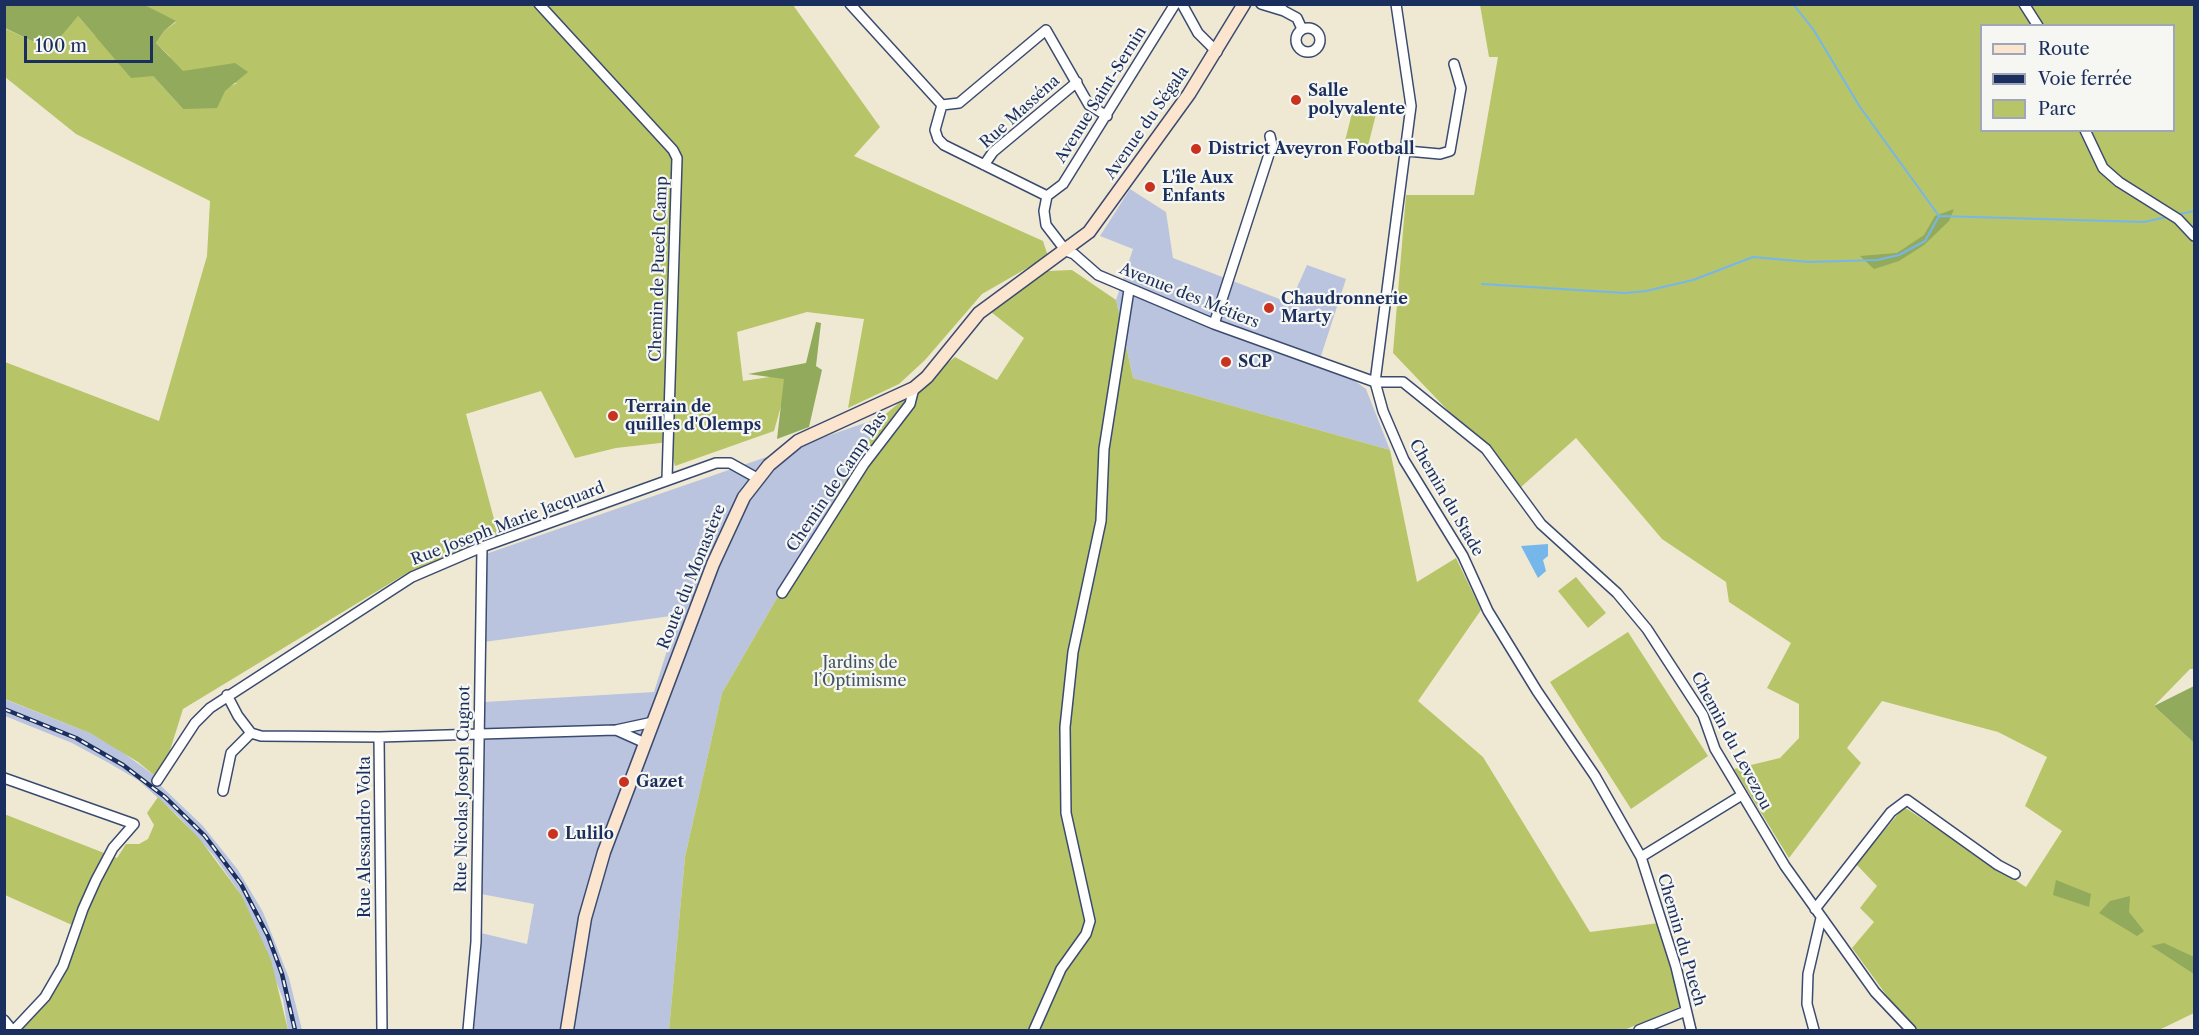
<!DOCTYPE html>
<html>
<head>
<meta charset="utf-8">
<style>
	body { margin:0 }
	#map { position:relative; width:2199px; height:1035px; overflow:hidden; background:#efe9d4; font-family:"Libre Caslon Text",serif }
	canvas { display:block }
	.frame { position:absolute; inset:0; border:6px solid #1b2f5e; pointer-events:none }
	.legend { position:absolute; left:1980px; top:24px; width:195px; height:108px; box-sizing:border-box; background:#f6f6f2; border:2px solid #9ea6b7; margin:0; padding:8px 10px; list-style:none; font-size:18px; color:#1b2f5e }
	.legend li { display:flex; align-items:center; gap:12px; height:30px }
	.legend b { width:30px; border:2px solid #9ea6b7 }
	.scale { position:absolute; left:24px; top:36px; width:129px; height:27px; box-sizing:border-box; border:3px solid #1b2f5e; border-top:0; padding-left:8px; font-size:18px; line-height:21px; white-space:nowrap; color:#1b2f5e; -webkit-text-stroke:4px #f6f6f2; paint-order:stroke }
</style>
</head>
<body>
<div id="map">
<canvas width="2199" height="1035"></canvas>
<div class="frame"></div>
<ul class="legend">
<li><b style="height:8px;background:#fbe5cf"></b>Route</li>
<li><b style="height:8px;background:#1b2f5e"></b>Voie ferrée</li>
<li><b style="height:16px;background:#b7c467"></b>Parc</li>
</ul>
<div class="scale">100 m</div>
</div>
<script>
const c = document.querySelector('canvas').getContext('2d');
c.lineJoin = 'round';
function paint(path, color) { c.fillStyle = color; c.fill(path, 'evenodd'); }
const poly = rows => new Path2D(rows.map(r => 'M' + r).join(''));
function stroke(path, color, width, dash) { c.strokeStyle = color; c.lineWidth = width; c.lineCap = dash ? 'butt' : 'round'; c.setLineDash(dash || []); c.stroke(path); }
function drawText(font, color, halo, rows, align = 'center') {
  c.font = font + ' "Libre Caslon Text",serif'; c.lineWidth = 4.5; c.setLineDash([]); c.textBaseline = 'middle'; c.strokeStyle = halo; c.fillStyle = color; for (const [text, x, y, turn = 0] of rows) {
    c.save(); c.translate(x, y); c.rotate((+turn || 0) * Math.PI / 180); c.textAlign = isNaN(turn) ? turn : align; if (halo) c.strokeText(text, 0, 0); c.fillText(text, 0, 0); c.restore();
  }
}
const industrial = poly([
	[1130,189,1166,212,1173,258,1290,303,1307,265,1346,279,1321,356,1366,389,1390,450,1133,378,1116,300,1133,249,1100,236],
	[882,417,722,693,685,857,669,1030,468,1030,481,933,527,944,534,904,481,894,484,702,654,692,678,615,484,642,480,556],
	[4,699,90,733,118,749,155,776,160,785,203,826,238,870,263,912,289,978,302,1030,288,1030,283,999,242,896,214,856,179,817,138,780,107,762,72,743,5,716]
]);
const green = poly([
	[145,5,793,5,880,127,854,156,1043,241,1048,256,982,294,925,360,899,384,848,408,864,319,807,312,737,332,743,381,790,374,774,431,675,466,669,442,616,448,575,458,541,391,466,414,498,534,407,573,183,709,167,760,155,776,138,762,90,733,5,699,5,362,159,421,207,256,210,201,76,134,5,77,4,28,32,41,78,16,95,36,170,57,156,43,164,31,176,22],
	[153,76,237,83,183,109],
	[1480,5,2194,5,2194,669,2190,669,2154,706,2194,743,2194,1013,2159,1030,1912,1030,1852,948,1874,922,1860,908,1877,886,1856,864,1904,807,2026,887,2062,831,2025,806,2047,757,1998,732,1882,701,1847,748,1861,763,1789,858,1734,769,1780,758,1799,738,1799,704,1767,688,1791,643,1729,602,1726,582,1662,539,1576,438,1521,487,1393,353,1406,195,1474,195,1498,57,1489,57],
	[1982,26,2174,26,2174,130,1982,130],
	[1354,105,1372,108,1376,114,1368,146,1345,141],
	[1072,270,1116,300,1133,378,1390,450,1417,582,1456,558,1481,610,1418,701,1483,757,1590,932,1659,923,1682,1006,1624,1030,669,1030,685,857,722,693,882,417,955,357,997,380,1024,338,991,312,1047,271],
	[1576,577,1606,613,1588,628,1558,591],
	[1628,632,1708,756,1631,809,1550,682],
	[158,797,199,838,242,896,271,960,288,1030,19,1030,47,1003,61,977,72,925,5,895,4,814,117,858,126,844,139,844,148,839,154,825,147,813]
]);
const forest = poly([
	[4,5,145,5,176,21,164,31,156,43,183,71,235,63,248,72,225,91,217,108,183,109,153,76,131,78,78,16,56,42,32,41,5,28],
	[1954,209,1949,221,1924,245,1899,261,1874,269,1860,256,1897,253,1924,235,1935,216],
	[816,322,821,323,816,366,822,370,809,427,777,439,784,379,748,374,806,363],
	[2194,686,2194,743,2154,706],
	[2056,880,2091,894,2089,907,2053,895],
	[2130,896,2129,912,2144,931,2137,936,2099,913,2110,901],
	[2164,943,2194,957,2194,974,2151,946]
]);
const water = poly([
	[1548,544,1548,556,1543,560,1546,571,1538,578,1521,546]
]);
const stream = poly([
	[1793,4,1813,29,1860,107,1939,216,2144,222,2167,217],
	[2176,215,2194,211],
	[1482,284,1625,293,1646,291,1693,280,1753,257,1809,262,1877,260,1899,255,1925,241,1939,216]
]);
const street = poly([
	[539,4,673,150,677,158,667,479],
	[850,4,942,105,935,130,938,139,944,145,1047,196,1044,211,1046,225,1066,251,1074,254,1098,275,1214,324,1375,382,1403,382,1486,449,1541,524,1617,593,1647,629,1703,715,1715,749,1785,866,1875,992,1911,1030],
	[1182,4,1198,33,1217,52],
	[1261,4,1284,11,1277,4],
	[1396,4,1411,106,1375,382,1383,411,1404,460,1463,556,1488,611,1537,691,1595,776,1641,857,1676,967,1691,1030],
	[2024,4,2038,26],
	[1284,11,1297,18,1302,29],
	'1296 40a12 12 0 1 1 24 0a12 12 0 1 1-24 0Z',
	[942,105,959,103,1046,30,1089,105,1107,116],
	[2085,130,2103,168,2119,182,2178,219,2194,236],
	[1407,151,1440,154,1450,151,1461,88,1454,64],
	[984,165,993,152,1077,82],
	[1047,196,1063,184,1175,4],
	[1214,324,1272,145,1270,136],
	[782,593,864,464,910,404,914,388],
	[227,695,238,716,251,733,261,736,379,737,616,730,653,722],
	[616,730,645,743],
	[379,737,382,1030],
	[4,778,134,824,113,848,96,880,83,909,63,966,45,997,14,1030],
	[157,781,195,723,210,708,412,577,482,547,716,463,730,463,757,478],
	[223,791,231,753,251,733],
	[1641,857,1742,795],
	[1815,909,1891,812,1907,800,1998,865,2015,874],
	[4,1020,12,1030],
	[468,1030,476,942,482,547],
	[1034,1030,1061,969,1086,934,1090,921,1066,813,1065,727,1073,652,1101,521,1104,449,1129,290],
	[1639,1030,1686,1011],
	[1814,1030,1807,1004,1808,974,1821,918]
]);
const secondary = poly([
	[567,1030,585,918,604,852,713,564,744,497,769,465,798,441,914,388,927,377,979,313,1089,232,1189,94,1244,4]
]);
const rail = poly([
	[4,709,76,738,123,765,165,797,205,836,241,884,268,936,282,974,295,1030]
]);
const markers = [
	[1296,100,6,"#c8321e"],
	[1196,149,6,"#c8321e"],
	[1150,187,6,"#c8321e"],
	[1269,308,6,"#c8321e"],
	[1226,362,6,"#c8321e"],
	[613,416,6,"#c8321e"],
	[624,782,6,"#c8321e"],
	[553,834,6,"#c8321e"]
];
const poiNames = [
	["Salle",1308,91],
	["polyvalente",1308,109],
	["District Aveyron Football",1208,149],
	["L'île Aux",1162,178],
	["Enfants",1162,196],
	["Chaudronnerie",1281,299],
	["Marty",1281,317],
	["SCP",1238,362],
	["Terrain de",625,407],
	["quilles d'Olemps",625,425],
	["Gazet",636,782],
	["Lulilo",565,834]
];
const streetNames = [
	["Avenue Saint-Sernin",1101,95,-58],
	["Rue Masséna",1020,112,-42],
	["Avenue du Ségala",1147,123,-55],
	["Chemin de Puech Camp",659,269,-88],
	["Avenue des Métiers",1189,296,22],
	["Chemin de Camp Bas",837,482,-56],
	["Chemin du Stade",1446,498,60],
	["Rue Joseph Marie Jacquard",508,524,-21],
	["Route du Monastère",692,577,-68],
	["Chemin du Levezou",1731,741,62],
	["Rue Nicolas Joseph Cugnot",463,789,-89],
	["Rue Alessandro Volta",365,837,-90],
	["Chemin du Puech",1681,940,74]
];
const parkNames = [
	["Jardins de",860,663],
	["l’Optimisme",860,681]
];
paint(industrial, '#bac4de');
paint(green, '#b7c467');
paint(forest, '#91aa5c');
paint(water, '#76b7eb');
stroke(stream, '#76b7eb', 2);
stroke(street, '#3b4b70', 12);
stroke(secondary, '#3b4b70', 15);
stroke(street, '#fff', 9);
stroke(secondary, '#fbe5cf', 12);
stroke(rail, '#1b2f5e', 4.5);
stroke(rail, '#f6f6f2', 2, [7]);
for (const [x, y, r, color] of markers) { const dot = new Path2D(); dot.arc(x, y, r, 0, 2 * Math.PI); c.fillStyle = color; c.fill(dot); stroke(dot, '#f6f6f2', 2); }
drawText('bold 16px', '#1b2f5e', '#f6f6f2', poiNames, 'left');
drawText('16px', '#1b2f5e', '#f6f6f2', streetNames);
drawText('16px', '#425460', '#f6f6f2', parkNames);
</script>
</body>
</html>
